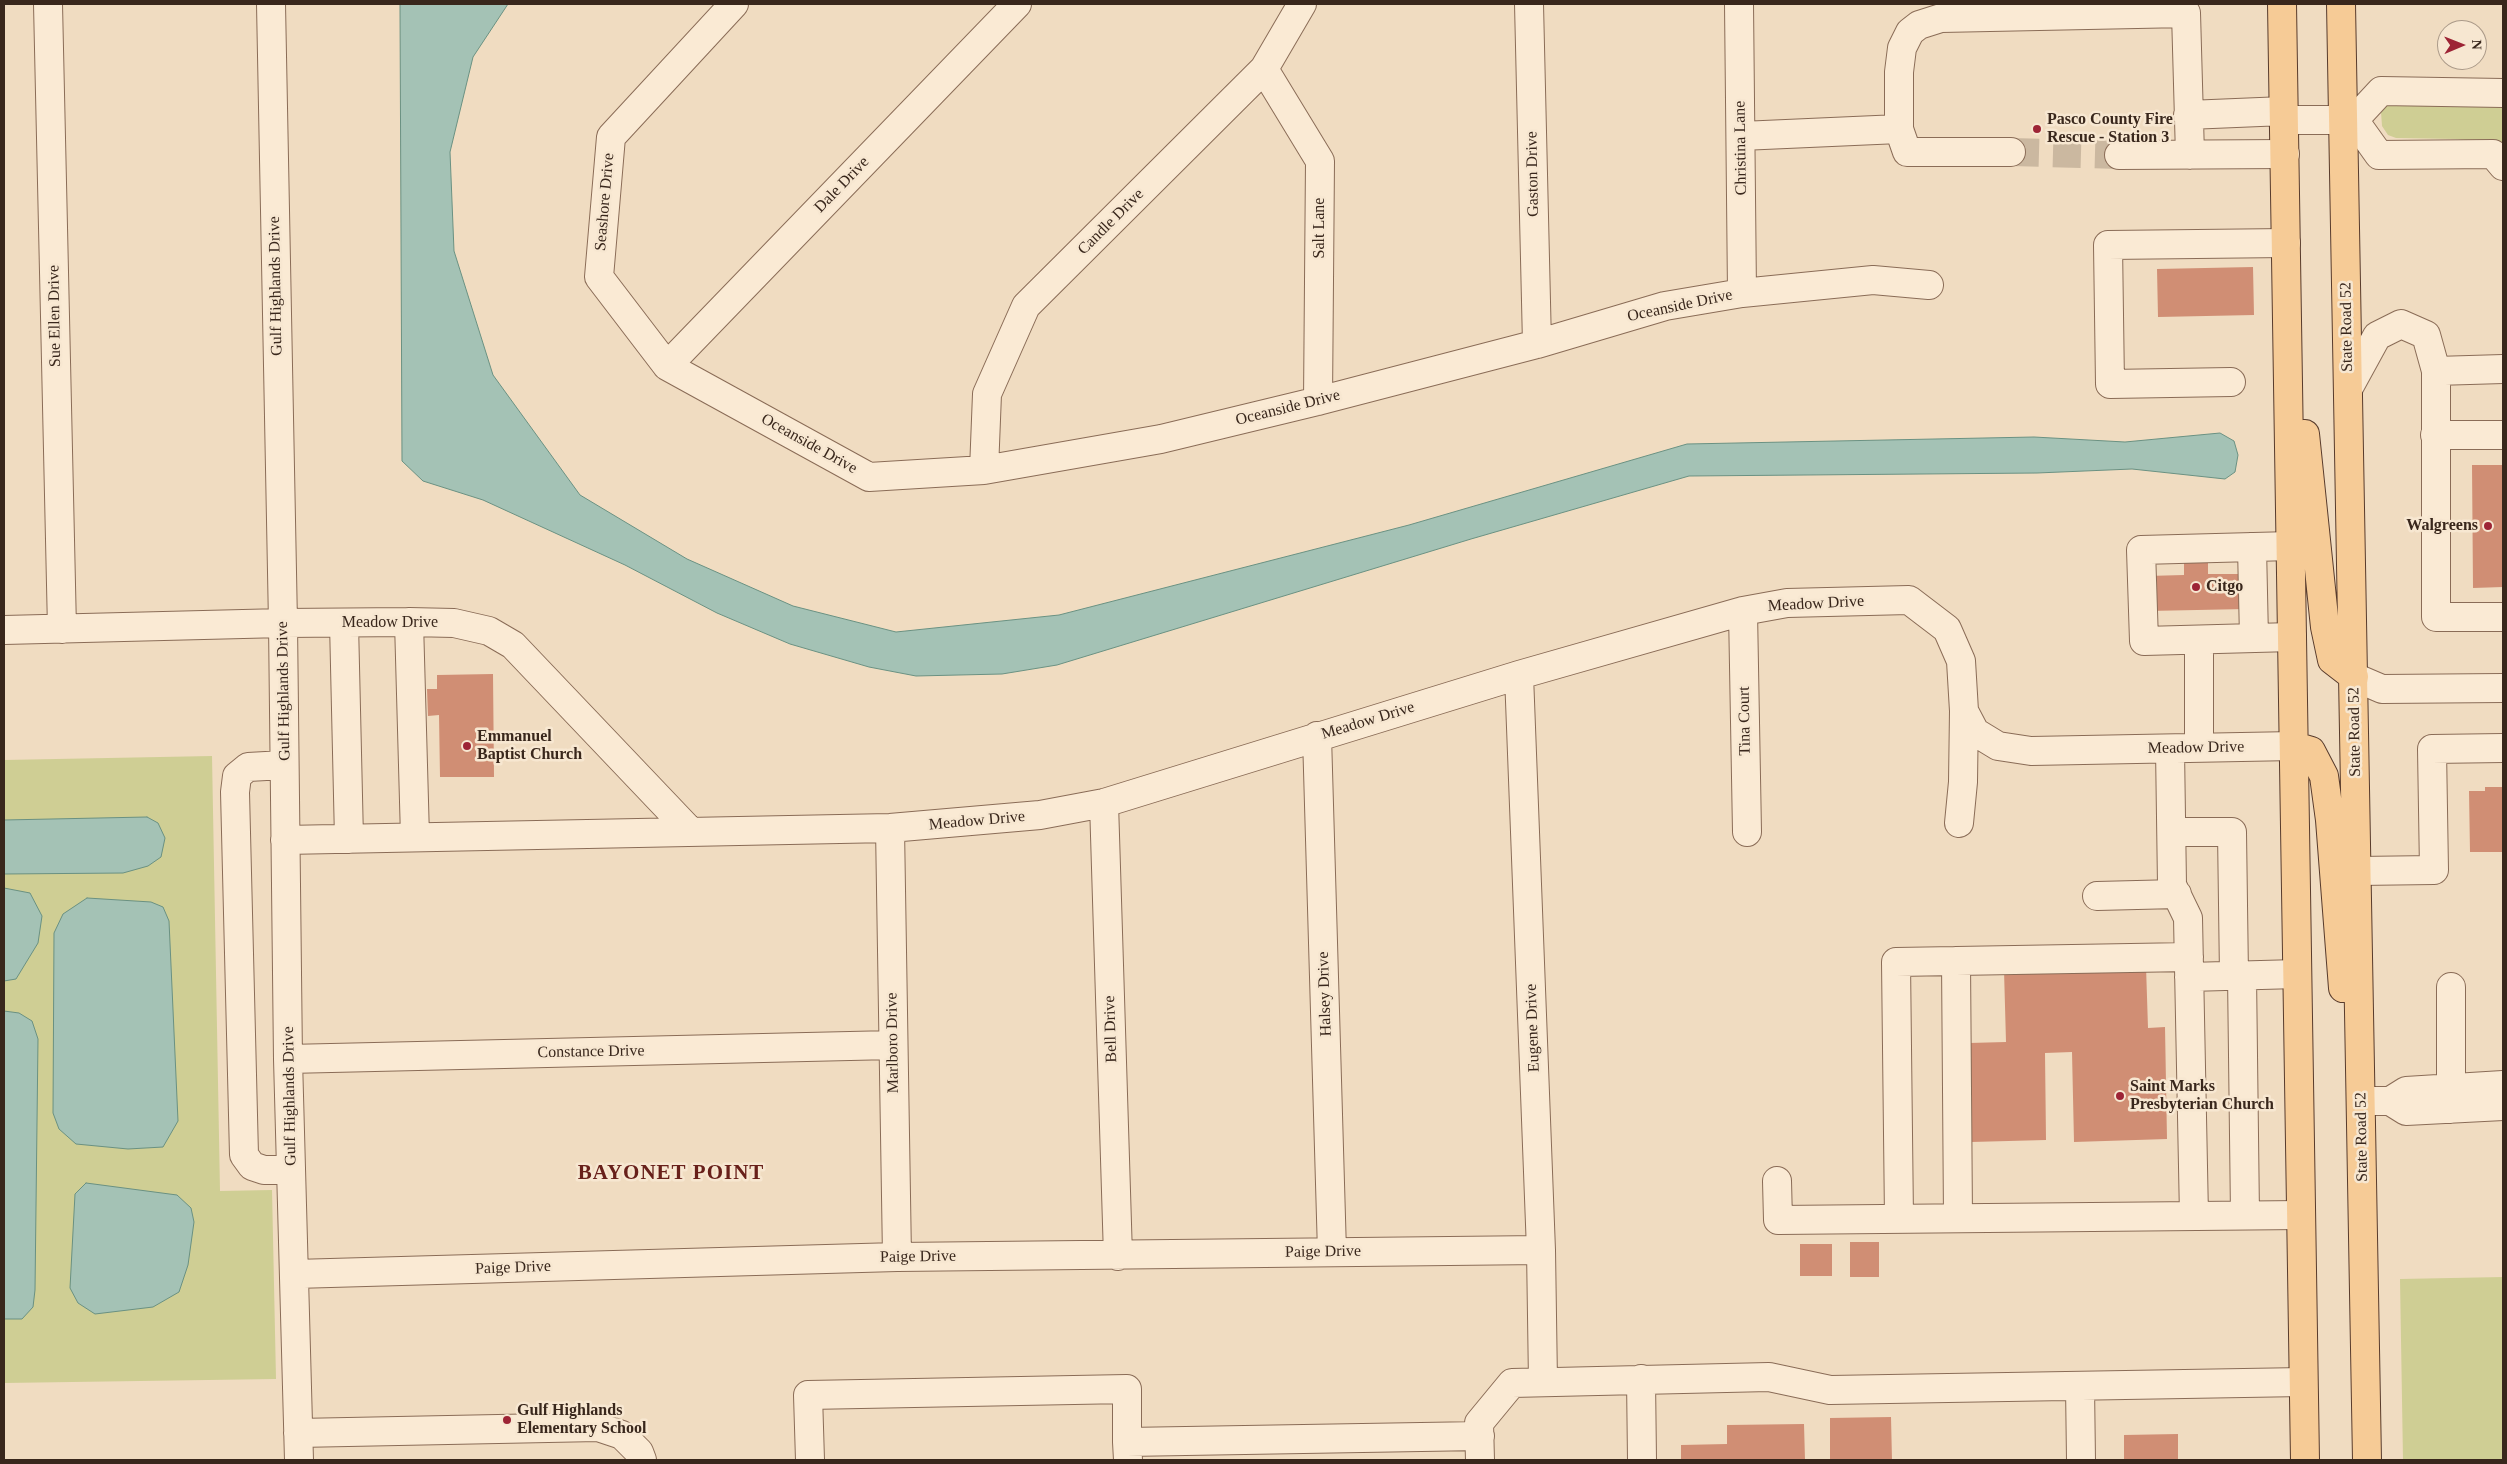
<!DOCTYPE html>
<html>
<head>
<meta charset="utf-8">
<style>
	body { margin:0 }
	#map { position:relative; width:2507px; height:1464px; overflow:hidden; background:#f0dcc1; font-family:Georgia,serif }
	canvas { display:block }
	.frame { position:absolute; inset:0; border:5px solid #39271c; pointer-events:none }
	.north { position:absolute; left:2437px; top:20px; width:50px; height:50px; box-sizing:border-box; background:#f7e7d1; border:1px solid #ab9a89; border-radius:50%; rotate:89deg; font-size:14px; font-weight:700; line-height:20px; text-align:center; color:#39271c }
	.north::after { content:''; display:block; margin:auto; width:18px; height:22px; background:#9d2435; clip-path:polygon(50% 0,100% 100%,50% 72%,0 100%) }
</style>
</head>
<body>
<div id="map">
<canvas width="2507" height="1464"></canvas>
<div class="frame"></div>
<div class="north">N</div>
</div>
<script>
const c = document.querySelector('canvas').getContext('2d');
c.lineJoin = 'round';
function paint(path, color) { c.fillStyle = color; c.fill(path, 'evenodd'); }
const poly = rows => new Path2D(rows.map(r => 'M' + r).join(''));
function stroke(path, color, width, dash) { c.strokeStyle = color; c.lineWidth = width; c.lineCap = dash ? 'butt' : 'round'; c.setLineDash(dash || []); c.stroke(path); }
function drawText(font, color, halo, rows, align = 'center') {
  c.font = font + ' Georgia,serif'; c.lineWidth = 5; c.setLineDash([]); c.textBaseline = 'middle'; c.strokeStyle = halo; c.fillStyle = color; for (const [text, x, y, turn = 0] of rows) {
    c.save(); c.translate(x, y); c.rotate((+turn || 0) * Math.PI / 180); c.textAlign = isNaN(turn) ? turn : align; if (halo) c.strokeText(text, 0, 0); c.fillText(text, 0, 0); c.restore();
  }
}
const green = poly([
	[2393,101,2491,103,2503,108,2503,152,2481,142,2457,139,2396,138,2388,135,2382,126,2381,112,2384,106],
	[212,756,220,1191,272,1190,276,1379,4,1383,4,760],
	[2503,1277,2503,1460,2403,1460,2400,1279]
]);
const water = poly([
	[400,4,508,4,473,57,450,152,454,251,493,375,580,495,687,559,793,606,896,632,1059,615,1409,525,1687,444,2034,437,2125,442,2220,433,2234,441,2238,455,2235,472,2225,479,2132,469,2037,473,1689,476,1471,539,1057,665,1002,674,916,676,869,667,790,644,717,613,625,565,483,500,423,481,402,461,400,4],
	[147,817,158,823,165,838,161,857,148,866,123,873,4,874,4,820,147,817],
	[4,888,30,893,42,916,38,943,16,979,4,981,4,888],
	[87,898,151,902,163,907,169,921,178,1121,163,1147,128,1149,76,1144,59,1129,53,1113,54,933,63,914,87,898],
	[4,1011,19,1013,32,1021,38,1039,35,1290,33,1307,22,1319,4,1319,4,1011],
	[86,1183,177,1195,191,1208,194,1222,188,1265,179,1292,153,1307,95,1314,78,1303,70,1288,75,1194,86,1183]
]);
const building = poly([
	[2253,267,2254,315,2158,317,2157,269],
	[2472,465,2503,465,2503,587,2473,588],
	[2184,563,2208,563,2208,574,2245,574,2246,609,2148,611,2147,576,2184,575],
	[493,674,494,777,440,777,439,715,428,716,427,689,437,689,437,675],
	[2485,787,2503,787,2503,852,2470,852,2469,791,2485,791],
	[2146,966,2148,1028,2165,1027,2167,1139,2074,1142,2072,1052,2045,1053,2046,1140,1971,1142,1969,1043,2006,1042,2004,970],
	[1850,1242,1879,1242,1879,1277,1850,1277],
	[1800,1244,1832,1244,1832,1276,1800,1276],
	[1891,1417,1892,1460,1830,1460,1830,1418],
	[1804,1424,1805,1460,1681,1460,1681,1445,1727,1444,1727,1425],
	[2178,1434,2178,1460,2124,1460,2124,1435]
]);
const minorTunnel = poly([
	[2011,152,2119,155]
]);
const minor = poly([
	[48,4,62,629],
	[271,4,283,623,288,1059,299,1460],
	[734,4,611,137,599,277,667,366,869,477,984,470,1161,439,1318,401,1537,344,1665,306,1742,293,1873,280,1929,285],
	[1529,4,1537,344],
	[1739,4,1742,293],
	[1264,69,1320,161,1318,401],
	[2188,115,2284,111],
	[2285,120,2354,120,2381,91,2503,93],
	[2354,120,2379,155,2493,154,2503,166],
	[1741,136,1899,129],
	[2011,152,1907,152,1899,129,1899,72,1902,48,1910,32,1919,25,1941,18,2186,13,2190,155],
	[2119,155,2285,154],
	[667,366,1017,4],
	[2436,371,2503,369],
	[2231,382,2110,384,2108,245,2286,243],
	[2348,389,2377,336,2401,324,2426,335,2436,371,2436,617,2503,617],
	[2435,435,2503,435],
	[984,470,987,394,1026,306,1264,69,1302,4],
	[2291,546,2141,550,2144,641,2292,637],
	[2252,547,2254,638],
	[1743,611,1747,832],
	[409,622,415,837],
	[344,623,349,839],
	[4,630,283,623,409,622,454,623,489,631,513,645,691,832],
	[2199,640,2199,748],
	[1519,675,1541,1250,1543,1382],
	[2354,677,2382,689,2503,688],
	[1317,736,1332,1252],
	[2170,749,2172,885,2188,918,2194,1216],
	[284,765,248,767,237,776,235,792,244,1155,252,1166,264,1170,291,1170],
	[1104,803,1118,1256],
	[1959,823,1963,782,1964,711],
	[890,828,897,1257],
	[2172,832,2232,832,2234,976],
	[285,840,890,828,1040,815,1104,803,1519,675,1743,611,1787,603,1909,600,1947,629,1961,661,1964,711,1975,732,1998,746,2031,751,2294,746],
	[2358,871,2434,870,2432,749,2503,748],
	[2097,896,2177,894],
	[1956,961,2189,957],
	[2242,975,2245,1215],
	[2189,977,2297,974],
	[288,1059,893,1045],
	[2362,1101,2390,1101,2406,1091,2503,1085],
	[2390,1101,2406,1111,2503,1106],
	[2451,1109,2451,987],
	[1777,1181,1778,1220,2301,1215],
	[1899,1219,1896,962,1956,961,1958,1218],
	[295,1274,897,1257,1541,1250],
	[1641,1379,1642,1460],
	[2080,1386,2081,1460],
	[298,1433,598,1427,622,1435,639,1452,642,1460],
	[810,1460,808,1395,1127,1389,1127,1442],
	[1128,1460,1127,1442,1480,1436],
	[1480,1460,1479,1423,1512,1383,1769,1377,1830,1390,2303,1382]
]);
const major = poly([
	[2282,4,2305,1460],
	[2341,4,2367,1460],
	[2305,434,2325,627,2332,660,2354,677],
	[2294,746,2311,751,2324,776,2330,820,2343,988]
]);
const markers = [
	[2037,129,5,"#9d2435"],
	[2488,526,5,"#9d2435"],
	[2196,587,5,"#9d2435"],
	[467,746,5,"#9d2435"],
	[2120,1096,5,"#9d2435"],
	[507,1420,5,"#9d2435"]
];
const poiNames = [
	["Pasco County Fire",2047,120],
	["Rescue - Station 3",2047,138],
	["Walgreens",2478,526,"right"],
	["Citgo",2206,587],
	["Emmanuel",477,737],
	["Baptist Church",477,755],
	["Saint Marks",2130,1087],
	["Presbyterian Church",2130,1105],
	["Gulf Highlands",517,1411],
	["Elementary School",517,1429]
];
const streetNames = [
	["Christina Lane",1741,148,-91],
	["Gaston Drive",1533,174,-91],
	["Dale Drive",842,185,-46],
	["Seashore Drive",605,202,-85],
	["Candle Drive",1111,222,-45],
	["Salt Lane",1320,228,-90],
	["Gulf Highlands Drive",276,286,-91],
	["Oceanside Drive",1680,306,-12],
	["Sue Ellen Drive",55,316,-91],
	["State Road 52",2347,327,-91],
	["Oceanside Drive",1288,408,-14],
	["Oceanside Drive",809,444,29],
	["Meadow Drive",1816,604,-3],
	["Meadow Drive",390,623],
	["Gulf Highlands Drive",284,691,-91],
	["Meadow Drive",1368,721,-17],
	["Tina Court",1745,721,-91],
	["State Road 52",2355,732,-91],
	["Meadow Drive",2196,748,-1],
	["Meadow Drive",977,821,-5],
	["Halsey Drive",1325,994,-92],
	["Eugene Drive",1533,1028,-92],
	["Bell Drive",1111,1029,-92],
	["Marlboro Drive",893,1043,-91],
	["Constance Drive",591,1052,-1],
	["Gulf Highlands Drive",290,1096,-91],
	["State Road 52",2362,1137,-91],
	["Paige Drive",1323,1252,-1],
	["Paige Drive",918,1257,-1],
	["Paige Drive",513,1268,-2]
];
const districtNames = [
	["BAYONET POINT",671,1174]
];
paint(green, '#cfce94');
paint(water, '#a4c2b5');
stroke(water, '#6a9182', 1);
paint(building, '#d08e74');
stroke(minorTunnel, '#cbb8a0', 28, [28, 14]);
stroke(minor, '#8a6c57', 30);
stroke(major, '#583b2c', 30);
stroke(minor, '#faead4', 28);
stroke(major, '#f6cb96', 28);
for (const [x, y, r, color] of markers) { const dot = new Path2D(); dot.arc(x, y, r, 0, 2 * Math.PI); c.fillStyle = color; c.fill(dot); stroke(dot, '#f7e7d1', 2); }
drawText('bold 16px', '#39271c', '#f7e7d1', poiNames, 'left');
drawText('16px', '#39271c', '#f7e7d1', streetNames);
c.letterSpacing = '1px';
drawText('bold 21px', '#68201a', '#f7e7d1', districtNames);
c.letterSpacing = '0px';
</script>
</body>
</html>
